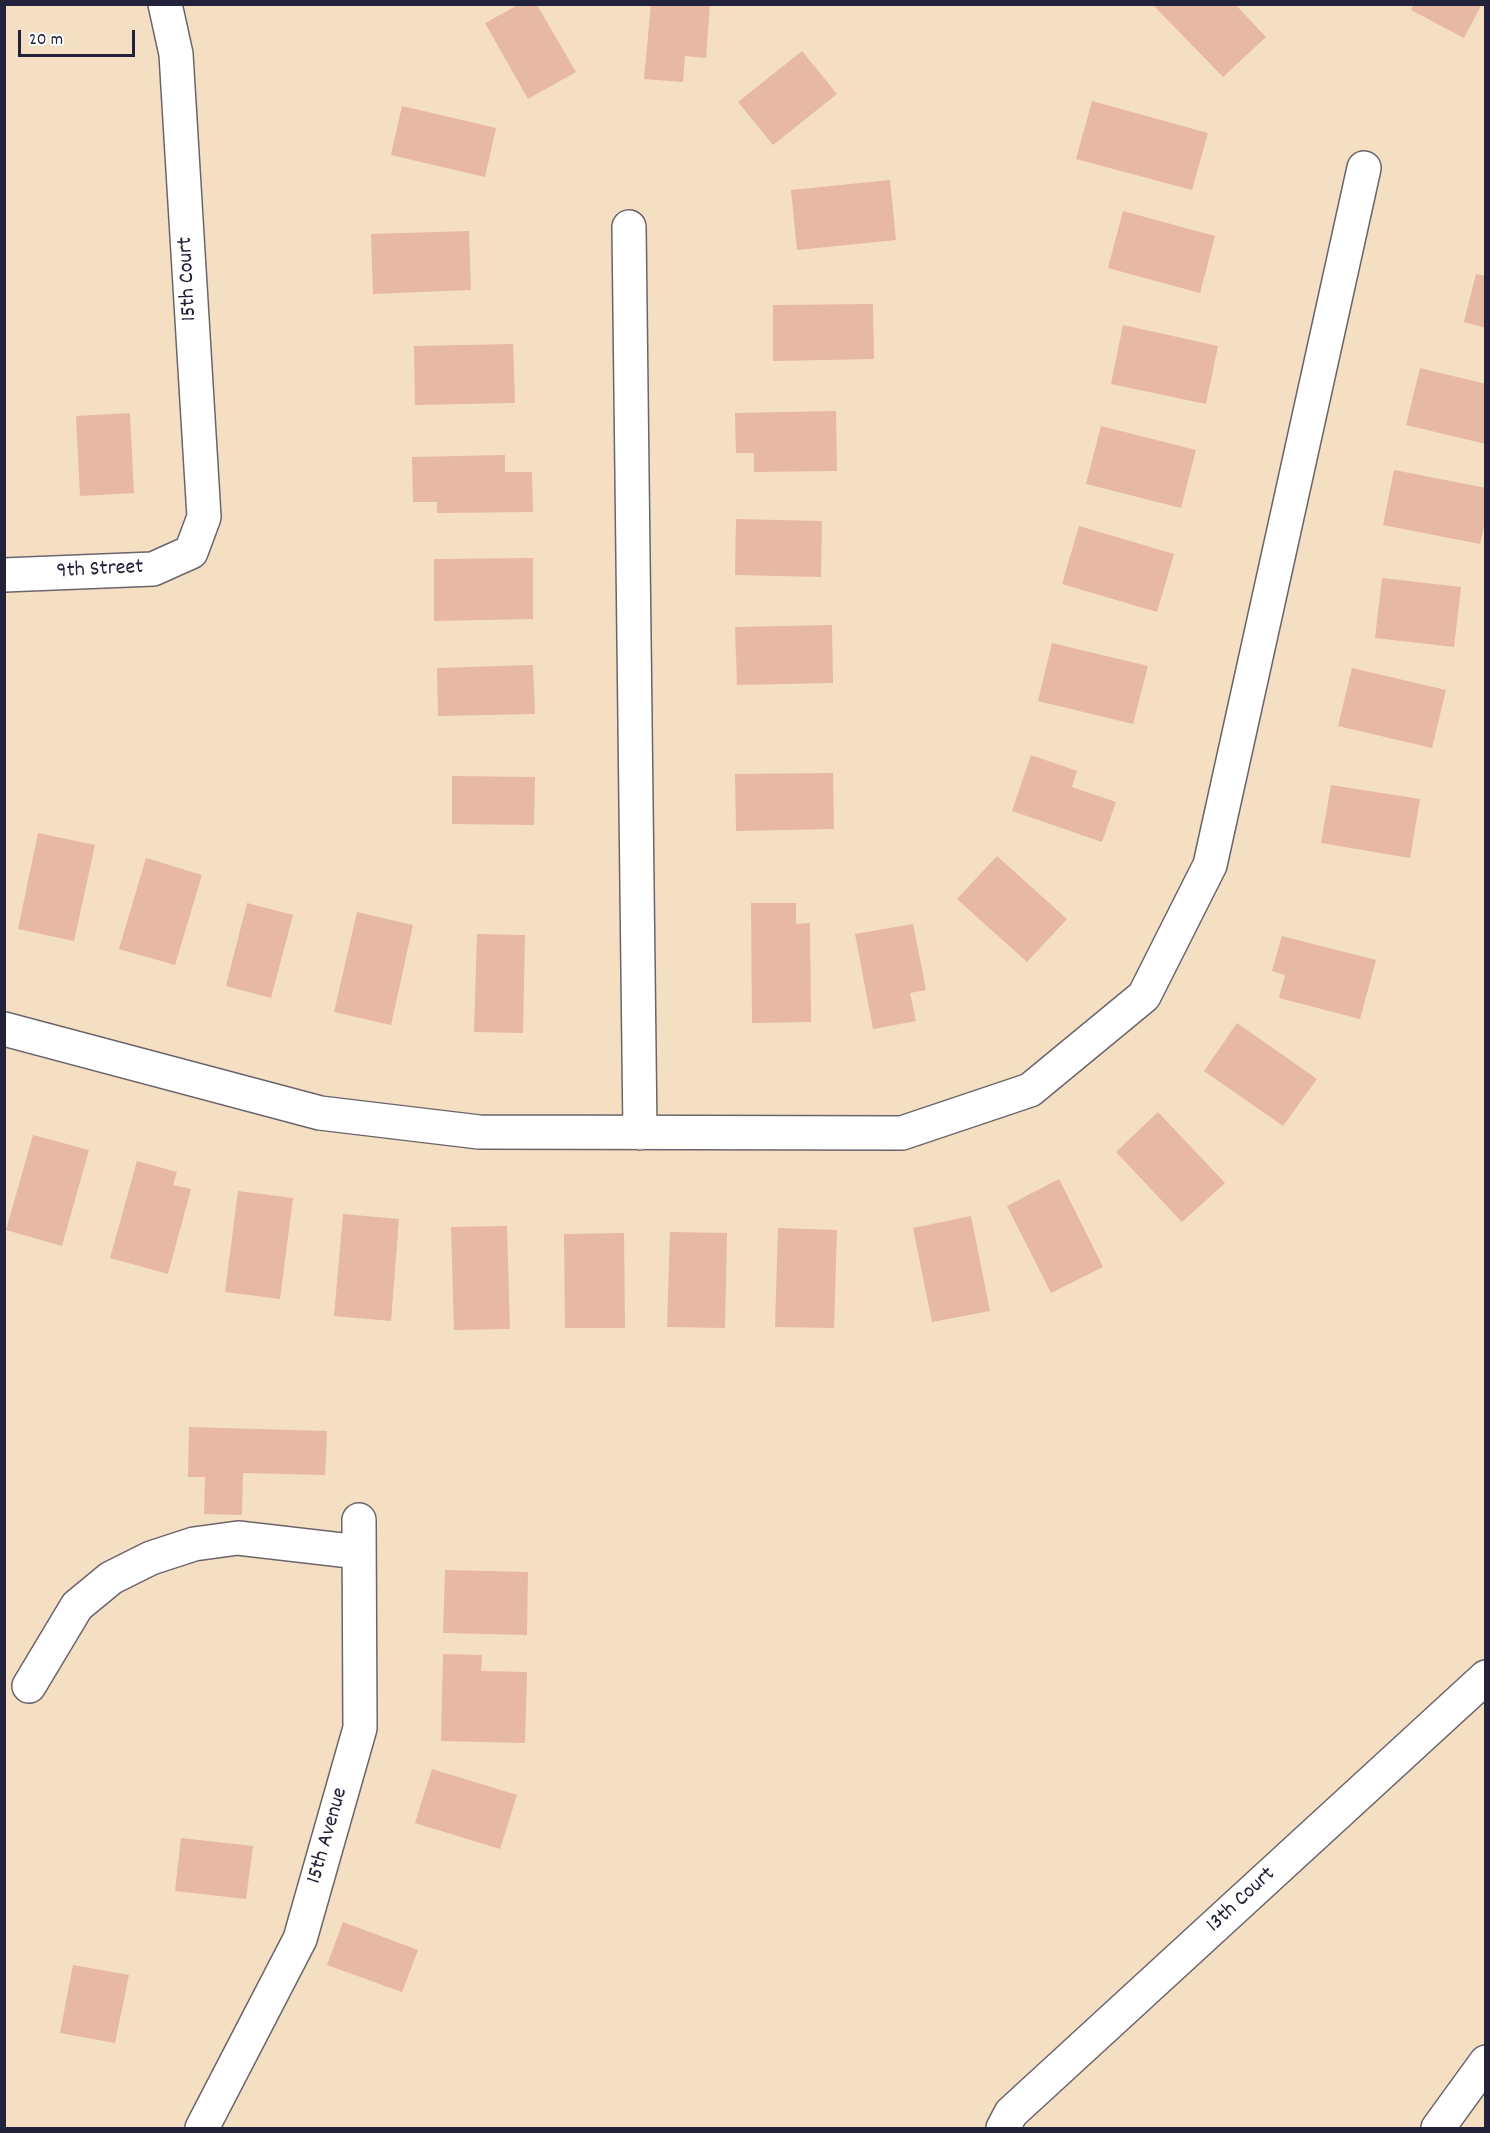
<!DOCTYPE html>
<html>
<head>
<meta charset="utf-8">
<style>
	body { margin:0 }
	#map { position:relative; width:1490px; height:2133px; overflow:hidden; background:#f4dfc3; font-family:Dekko,sans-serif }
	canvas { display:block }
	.frame { position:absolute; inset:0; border:6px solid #22223b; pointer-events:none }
	.scale { position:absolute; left:18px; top:30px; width:117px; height:27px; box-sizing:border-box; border:3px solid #22223b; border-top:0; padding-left:8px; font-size:18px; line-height:21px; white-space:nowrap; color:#22223b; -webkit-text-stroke:4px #fff; paint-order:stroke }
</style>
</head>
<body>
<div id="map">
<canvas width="1490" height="2133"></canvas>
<div class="frame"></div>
<div class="scale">20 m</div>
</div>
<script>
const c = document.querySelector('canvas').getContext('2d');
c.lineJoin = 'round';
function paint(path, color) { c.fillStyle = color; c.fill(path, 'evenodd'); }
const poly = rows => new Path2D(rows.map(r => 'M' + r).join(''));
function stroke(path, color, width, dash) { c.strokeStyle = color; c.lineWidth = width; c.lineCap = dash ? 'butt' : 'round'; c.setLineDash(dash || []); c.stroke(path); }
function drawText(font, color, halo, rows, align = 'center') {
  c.font = font + ' Dekko,sans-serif'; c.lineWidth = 4.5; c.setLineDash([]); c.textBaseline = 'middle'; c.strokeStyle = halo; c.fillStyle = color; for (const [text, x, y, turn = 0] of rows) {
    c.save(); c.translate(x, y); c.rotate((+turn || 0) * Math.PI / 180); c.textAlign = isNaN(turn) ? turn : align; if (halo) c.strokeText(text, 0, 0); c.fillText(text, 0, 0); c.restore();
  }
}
const building = poly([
	[651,4,710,4,706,58,685,56,683,82,644,79],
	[1158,4,1235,4,1266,37,1223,77,1155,7],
	[1414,4,1482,4,1464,38,1411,10],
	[518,5,537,5,576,72,528,99,485,23],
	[802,51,837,94,773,145,738,102],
	[1092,101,1208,133,1192,190,1076,159],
	[402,106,496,128,485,177,391,155],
	[890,180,896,240,797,250,791,190],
	[1123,211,1215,236,1200,293,1108,268],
	[469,231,471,290,373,294,371,234],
	[1476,274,1486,276,1486,328,1464,322],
	[873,304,874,359,773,361,773,305],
	[1123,325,1218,346,1206,404,1111,384],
	[513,344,515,403,415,405,414,346],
	[1420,368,1486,384,1486,444,1406,425],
	[836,411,837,471,754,472,754,453,736,453,735,413],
	[130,413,134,493,80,496,76,416],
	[1101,426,1196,450,1181,508,1086,484],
	[505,455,505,472,532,472,533,512,437,513,437,502,413,502,412,457],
	[1394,470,1486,488,1486,517,1480,544,1383,525],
	[736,519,822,521,821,577,735,575],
	[1079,526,1174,554,1157,612,1062,584],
	[533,558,533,619,434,621,434,559],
	[1382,578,1461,587,1454,647,1375,638],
	[832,625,833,683,737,685,735,627],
	[1052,643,1148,666,1133,724,1038,701],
	[533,665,535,714,438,716,437,668],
	[1352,668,1446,690,1432,748,1338,726],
	[1031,755,1077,771,1072,787,1116,802,1102,842,1012,811],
	[833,773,834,829,736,831,735,774],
	[452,776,535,777,534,825,452,824],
	[1331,785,1420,799,1410,858,1321,843],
	[38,833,95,845,74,941,18,929],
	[997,856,1067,919,1027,962,957,899],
	[146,858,202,875,175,965,119,949],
	[247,903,293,915,271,998,226,986],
	[751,903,796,903,796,924,810,923,811,1022,752,1023],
	[357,912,413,925,391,1025,334,1012],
	[913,924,926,990,910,993,916,1021,873,1029,855,934],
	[477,934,525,935,523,1033,474,1032],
	[1282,936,1376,960,1360,1019,1279,998,1285,975,1272,971],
	[1237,1023,1317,1079,1283,1126,1204,1071],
	[1158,1112,1225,1183,1182,1222,1116,1152],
	[33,1135,89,1150,62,1246,6,1230],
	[137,1161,177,1172,173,1185,191,1189,168,1274,110,1258],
	[1059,1179,1103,1267,1051,1293,1007,1206],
	[238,1191,293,1198,280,1299,225,1292],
	[343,1214,399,1219,391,1321,334,1316],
	[971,1216,990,1311,932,1322,913,1228],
	[507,1226,510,1329,454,1330,451,1227],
	[778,1228,837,1230,834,1328,775,1327],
	[670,1232,727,1233,725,1328,667,1327],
	[624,1233,625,1328,565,1328,564,1234],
	[189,1427,327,1431,325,1475,243,1473,242,1515,204,1514,205,1477,188,1477],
	[445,1570,528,1572,527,1635,443,1633],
	[443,1654,482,1655,481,1671,527,1672,525,1743,441,1741],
	[432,1769,517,1795,500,1849,415,1823],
	[181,1838,253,1846,246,1899,175,1891],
	[343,1922,418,1950,402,1992,327,1965],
	[73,1965,129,1975,115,2043,60,2033]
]);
const minor = poly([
	[629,227,640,1133],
	[4,575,153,569,191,552,204,517,176,54,165,4],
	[4,1029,320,1113,479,1132,902,1133,1030,1090,1144,996,1210,865,1364,168],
	[29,1686,77,1606,111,1578,151,1558,194,1544,238,1538,359,1552],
	[202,2128,300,1939,360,1728,359,1520],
	[1003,2128,1011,2113,1486,1677],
	[1438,2128,1486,2062]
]);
const streetNames = [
	["15th Court",189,279,-93],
	["9th Street",100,571,-3],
	["15th Avenue",329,1836,-74],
	["13th Court",1242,1901,-43]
];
paint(building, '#e7b8a3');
stroke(minor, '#6c646b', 36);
stroke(minor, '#fff', 33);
drawText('22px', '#22223b', '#fff', streetNames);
</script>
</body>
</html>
